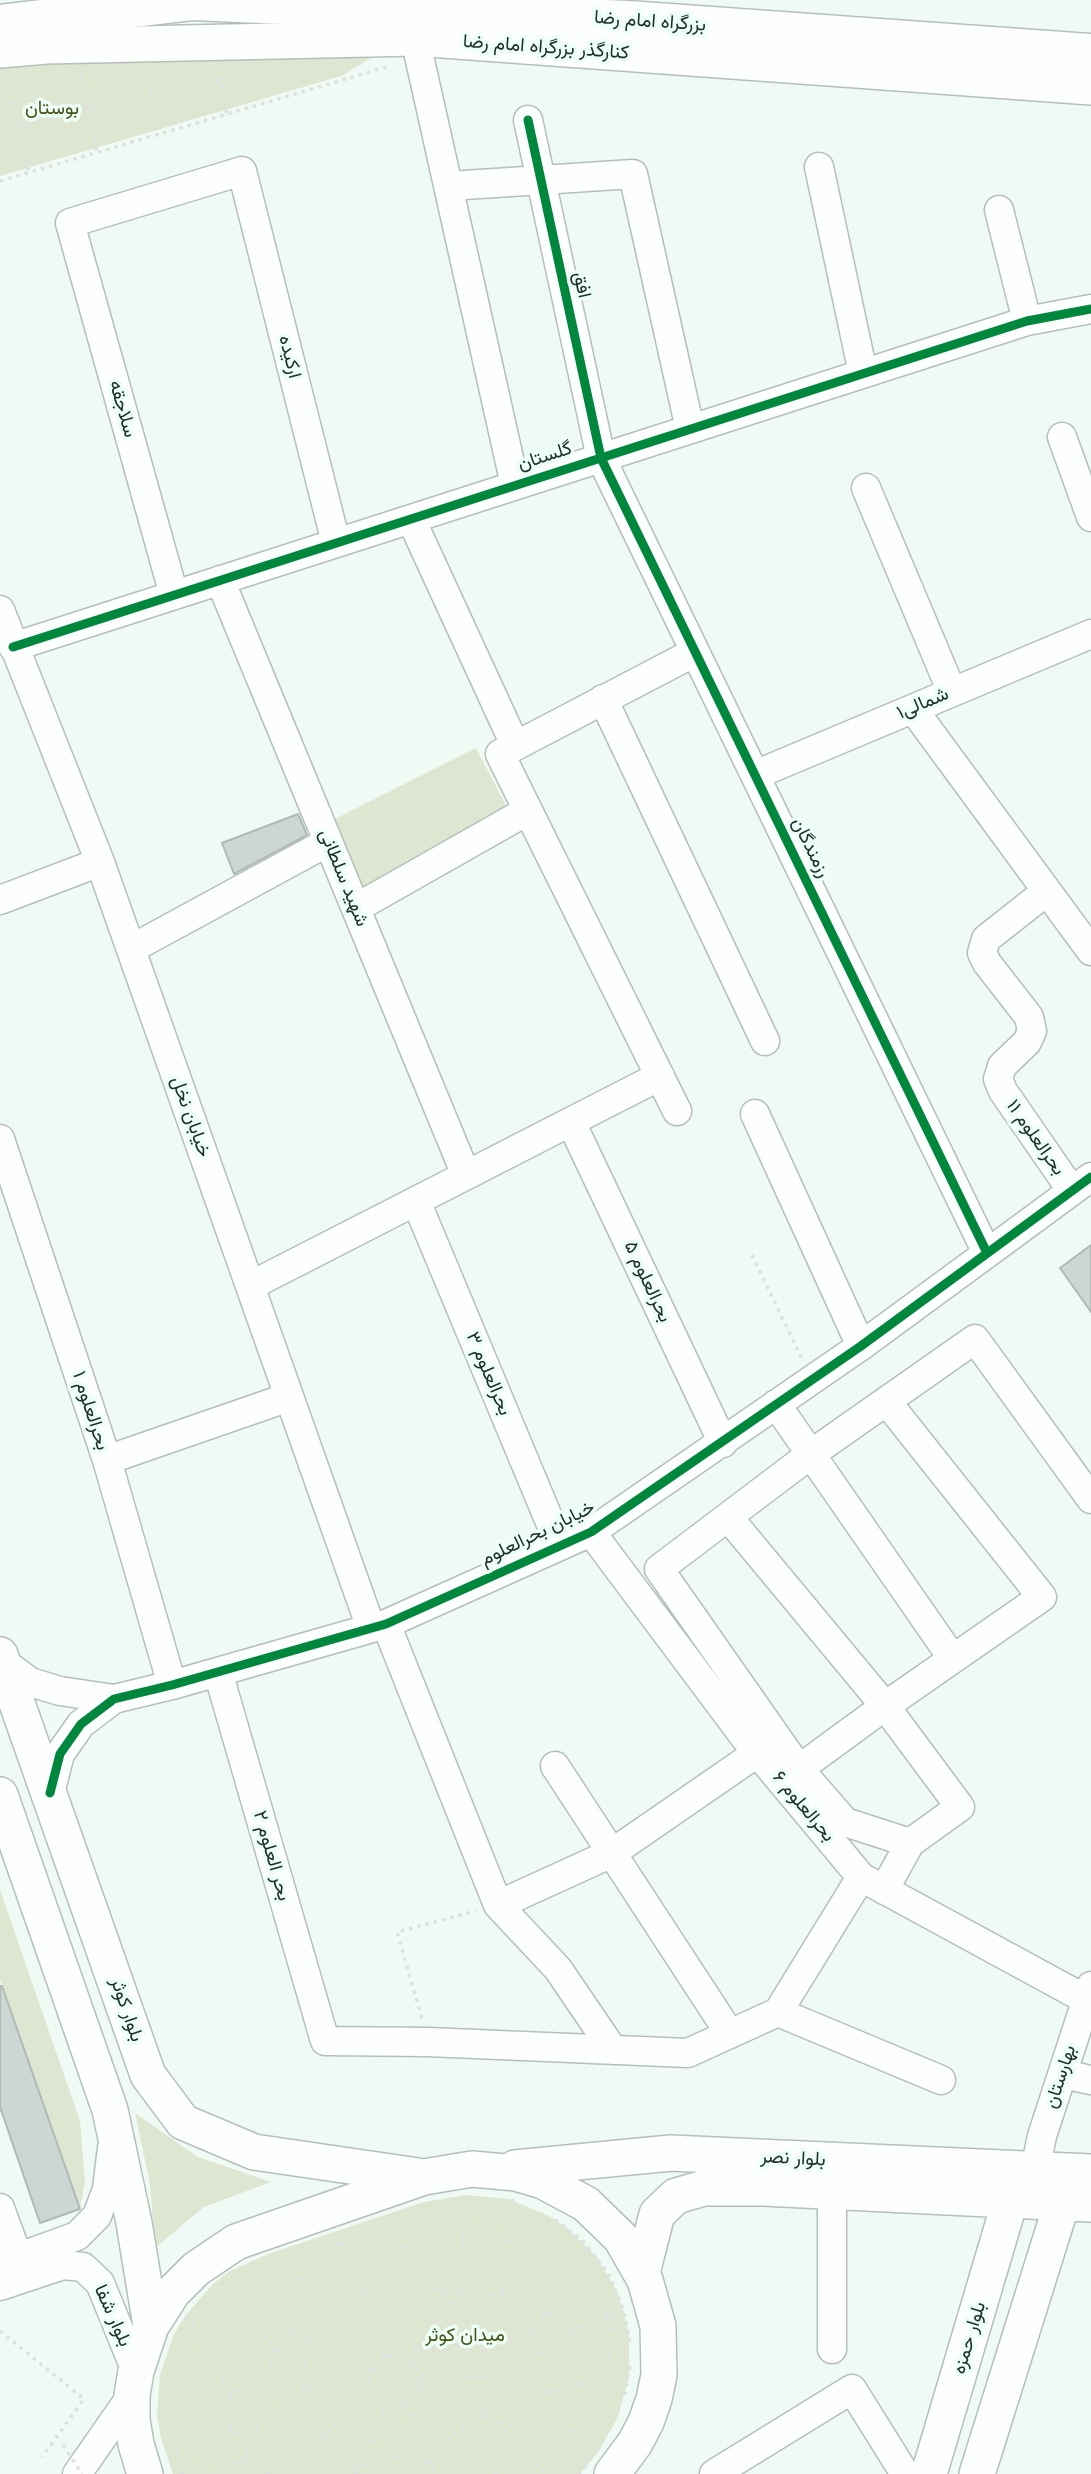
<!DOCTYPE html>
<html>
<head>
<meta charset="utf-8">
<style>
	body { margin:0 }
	canvas { display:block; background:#f0faf5 }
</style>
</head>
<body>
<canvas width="1091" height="2474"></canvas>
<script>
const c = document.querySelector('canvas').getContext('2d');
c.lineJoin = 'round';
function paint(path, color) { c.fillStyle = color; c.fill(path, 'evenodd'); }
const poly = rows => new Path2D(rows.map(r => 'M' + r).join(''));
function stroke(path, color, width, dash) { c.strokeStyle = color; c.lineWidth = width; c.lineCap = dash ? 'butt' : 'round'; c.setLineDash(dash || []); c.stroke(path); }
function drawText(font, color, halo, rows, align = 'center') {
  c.font = font + ' Poppins,Vazirmatn,sans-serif'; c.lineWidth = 7; c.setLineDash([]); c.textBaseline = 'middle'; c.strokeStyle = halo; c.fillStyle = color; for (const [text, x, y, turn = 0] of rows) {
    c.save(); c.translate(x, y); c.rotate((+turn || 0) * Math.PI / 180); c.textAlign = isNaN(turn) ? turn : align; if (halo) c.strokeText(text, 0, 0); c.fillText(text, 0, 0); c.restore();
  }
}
const green = poly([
	[388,48,341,76,0,176,0,65],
	[476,748,508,809,359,890,331,821],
	[0,1890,80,2121,85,2181,80,2209,0,1979],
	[135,2113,198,2157,271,2182,204,2207,155,2248,150,2184],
	[466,2195,508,2199,547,2215,565,2226,596,2256,618,2293,629,2334,629,2376,618,2417,597,2454,583,2470,578,2474,173,2474,161,2438,157,2417,160,2374,174,2334,185,2316,213,2284,230,2271,268,2254,424,2202]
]);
const building = poly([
	[298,814,307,835,234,874,222,843,298,814],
	[1091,1245,1091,1312,1060,1268,1091,1245],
	[0,1986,2,1986,80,2209,40,2223,0,2107,0,1986]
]);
const path = poly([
	[217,68,227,114],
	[148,71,152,96],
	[80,72,97,153],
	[5,76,29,173],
	[0,130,219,81],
	[0,181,390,66],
	[752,1255,803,1361],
	[422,2018,397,1932,476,1911],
	[555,2220,582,2240,608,2273,624,2311,630,2343],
	[338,2235,387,2356],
	[531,2280,547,2316],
	[221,2282,279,2353],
	[458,2290,469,2195],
	[502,2294,513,2199],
	'534 2334a19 19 0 1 1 38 0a19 19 0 1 1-38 0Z',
	[187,2317,232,2392,231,2432,256,2426,278,2414,305,2387,369,2381],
	[572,2329,625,2311],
	[0,2331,84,2399,42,2457],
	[289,2334,371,2371],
	[562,2351,579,2387],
	'369 2381a26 26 0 1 1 52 0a26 26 0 1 1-52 0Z',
	[410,2359,449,2302],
	[416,2365,475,2335,505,2339,534,2331],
	[421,2376,488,2377,508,2362,544,2351],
	[421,2387,507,2425],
	[550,2391,589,2463],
	[625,2395,630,2361],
	[407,2405,435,2474],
	'213 2449a17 17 0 1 1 34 0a17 17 0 1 1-34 0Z',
	[503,2436,547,2474],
	[168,2457,178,2452,184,2441,189,2420,201,2405,247,2386,271,2366,289,2334,296,2294,301,2281,312,2264,328,2250,347,2241,378,2239,398,2243,416,2253,434,2273,442,2288,397,2300,379,2299,361,2293,352,2313,337,2329,308,2342,304,2372,305,2387,311,2412,331,2445,359,2468,376,2460,395,2457,413,2458,431,2464,442,2446,458,2431,487,2417,488,2377,481,2348,468,2323,449,2302,442,2288,474,2295,494,2295,515,2290,536,2277,560,2275,575,2279,589,2286,600,2297,608,2310,613,2333,611,2349,605,2363,595,2376,583,2385,541,2394,517,2412,503,2436,496,2474],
	[181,2474,215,2458],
	[269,2474,244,2458,256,2450,281,2438,310,2434,324,2435,374,2396],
	[356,2474,386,2405],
	[578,2474,587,2465]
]);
const minor = poly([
	[415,38,515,485],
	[528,120,601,458,987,1253],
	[819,167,863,373],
	[449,186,633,174,690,429],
	[999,210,1027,321],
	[1062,437,1091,517],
	[866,488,952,692],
	[411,519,515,745],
	[220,580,466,1175],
	[174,595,70,223,242,171,336,543],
	[0,610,100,862,371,1628],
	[13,647,1027,321,1091,309],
	[603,699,765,1041],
	[913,709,1091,951],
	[755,775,1091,634],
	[1047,891,986,939,982,953,987,963,1029,1017,1032,1031,1027,1042,1002,1066,998,1079,1003,1091,1072,1191],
	[0,900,100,862],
	[356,908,527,811],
	[131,949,328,842],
	[677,1111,500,754,695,652],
	[755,1114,861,1346],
	[571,1122,723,1443],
	[0,1139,107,1460,172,1685],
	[416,1201,560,1546],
	[250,1286,660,1076],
	[776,1404,953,1659],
	[107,1460,289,1397],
	[728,1517,885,1706,960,1807,910,1843],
	[591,1532,746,1739,861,1877,1087,2000],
	[386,1624,498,1905,558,1969,613,2050],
	[2,1661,30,1682,60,1691,114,1699],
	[218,1672,325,2041,428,2042,688,2053,778,2012,941,2080],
	[555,1766,730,2034],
	[799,1769,885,1706,1042,1597,887,1402],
	[50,1793,60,1754,81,1724,114,1699,172,1685,386,1624,591,1532,861,1346,1091,1177],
	[884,1890,910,1843,845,1822,799,1769,659,1569,811,1454,975,1339,1091,1499],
	[498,1905,612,1853,757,1753],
	[778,2012,861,1877],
	[1063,2074,1091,2080],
	[1035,2169,1042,2136,1091,1986],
	[832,2192,832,2349],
	[0,2208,18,2257],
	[0,2264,77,2236,97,2216,107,2189,112,2148],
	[0,2286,63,2265,83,2267,100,2283,136,2371],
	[77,2474,132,2395],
	[714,2474,852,2389,905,2474]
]);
const major = poly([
	[0,50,46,46,415,38,1091,87],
	[0,1655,148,2075,183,2122,254,2152,418,2176],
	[0,1795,110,2110,134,2223,151,2326],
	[515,2168,671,2153,1091,2172],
	[642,2273,657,2214,676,2196,704,2188,763,2188,1091,2204],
	[145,2474,136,2444,132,2420,132,2395,136,2371,151,2326,173,2292,196,2269,236,2242,259,2234,424,2177,472,2169,516,2173,543,2181,586,2204,621,2238,645,2280,658,2326,659,2375,654,2399,646,2422,635,2443,612,2474],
	[929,2474,1010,2201],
	[977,2474,1062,2203]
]);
const highway = poly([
	[0,24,193,1,628,20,1091,53]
]);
const pathBridge = poly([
	[63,2445,82,2474]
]);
const cycleway = poly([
	[528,120,601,458,987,1253],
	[13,647,1027,321,1091,309],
	[50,1793,60,1754,81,1724,114,1699,172,1685,386,1624,591,1532,861,1346,1091,1177]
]);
const streetNames = [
	["بزرگراه امام رضا",650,22,4],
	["کنارگذر بزرگراه امام رضا",546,48,4],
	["افق",581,285,78],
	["ارکیده",289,357,76],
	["سلاجقه",122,409,74],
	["گلستان",545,457,-18],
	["شمالی۱",923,704,-23],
	["رزمندگان",810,848,64],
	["شهید سلطانی",343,878,68],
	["خیابان نخل",190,1117,70],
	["بحرالعلوم ۱۱",1035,1138,55],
	["بحرالعلوم ۵",647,1282,65],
	["بحرالعلوم ۳",488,1374,67],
	["بحرالعلوم ۱",90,1411,72],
	["خیابان بحرالعلوم",538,1534,-26],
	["بحرالعلوم ۶",803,1807,50],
	["بحر العلوم ۲",271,1856,74],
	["بلوار کوثر",126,2010,71],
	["بهارستان",1061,2077,-72],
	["بلوار نصر",793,2159,3],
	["بلوار شفا",112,2316,66],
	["بلوار حمزه",970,2338,-73]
];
const parkNames = [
	["بوستان",52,109],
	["میدان کوثر",465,2336]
];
paint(green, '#dee6d1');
paint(building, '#ccd6d3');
stroke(building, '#afb9b6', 2);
stroke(minor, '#b5bfba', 31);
stroke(major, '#b5bfba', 38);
stroke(highway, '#b5bfba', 41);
stroke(path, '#dce0de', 3.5, [3.5, 5]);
stroke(minor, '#fdfefe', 28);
stroke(major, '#fdfefe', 35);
stroke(highway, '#fdfefe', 38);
stroke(pathBridge, '#dce0de', 3.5, [3.5, 5]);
stroke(cycleway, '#00873e', 9);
drawText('19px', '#232d29', '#ebfff6', streetNames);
drawText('19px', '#485015', '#ebfff6', parkNames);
</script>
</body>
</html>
